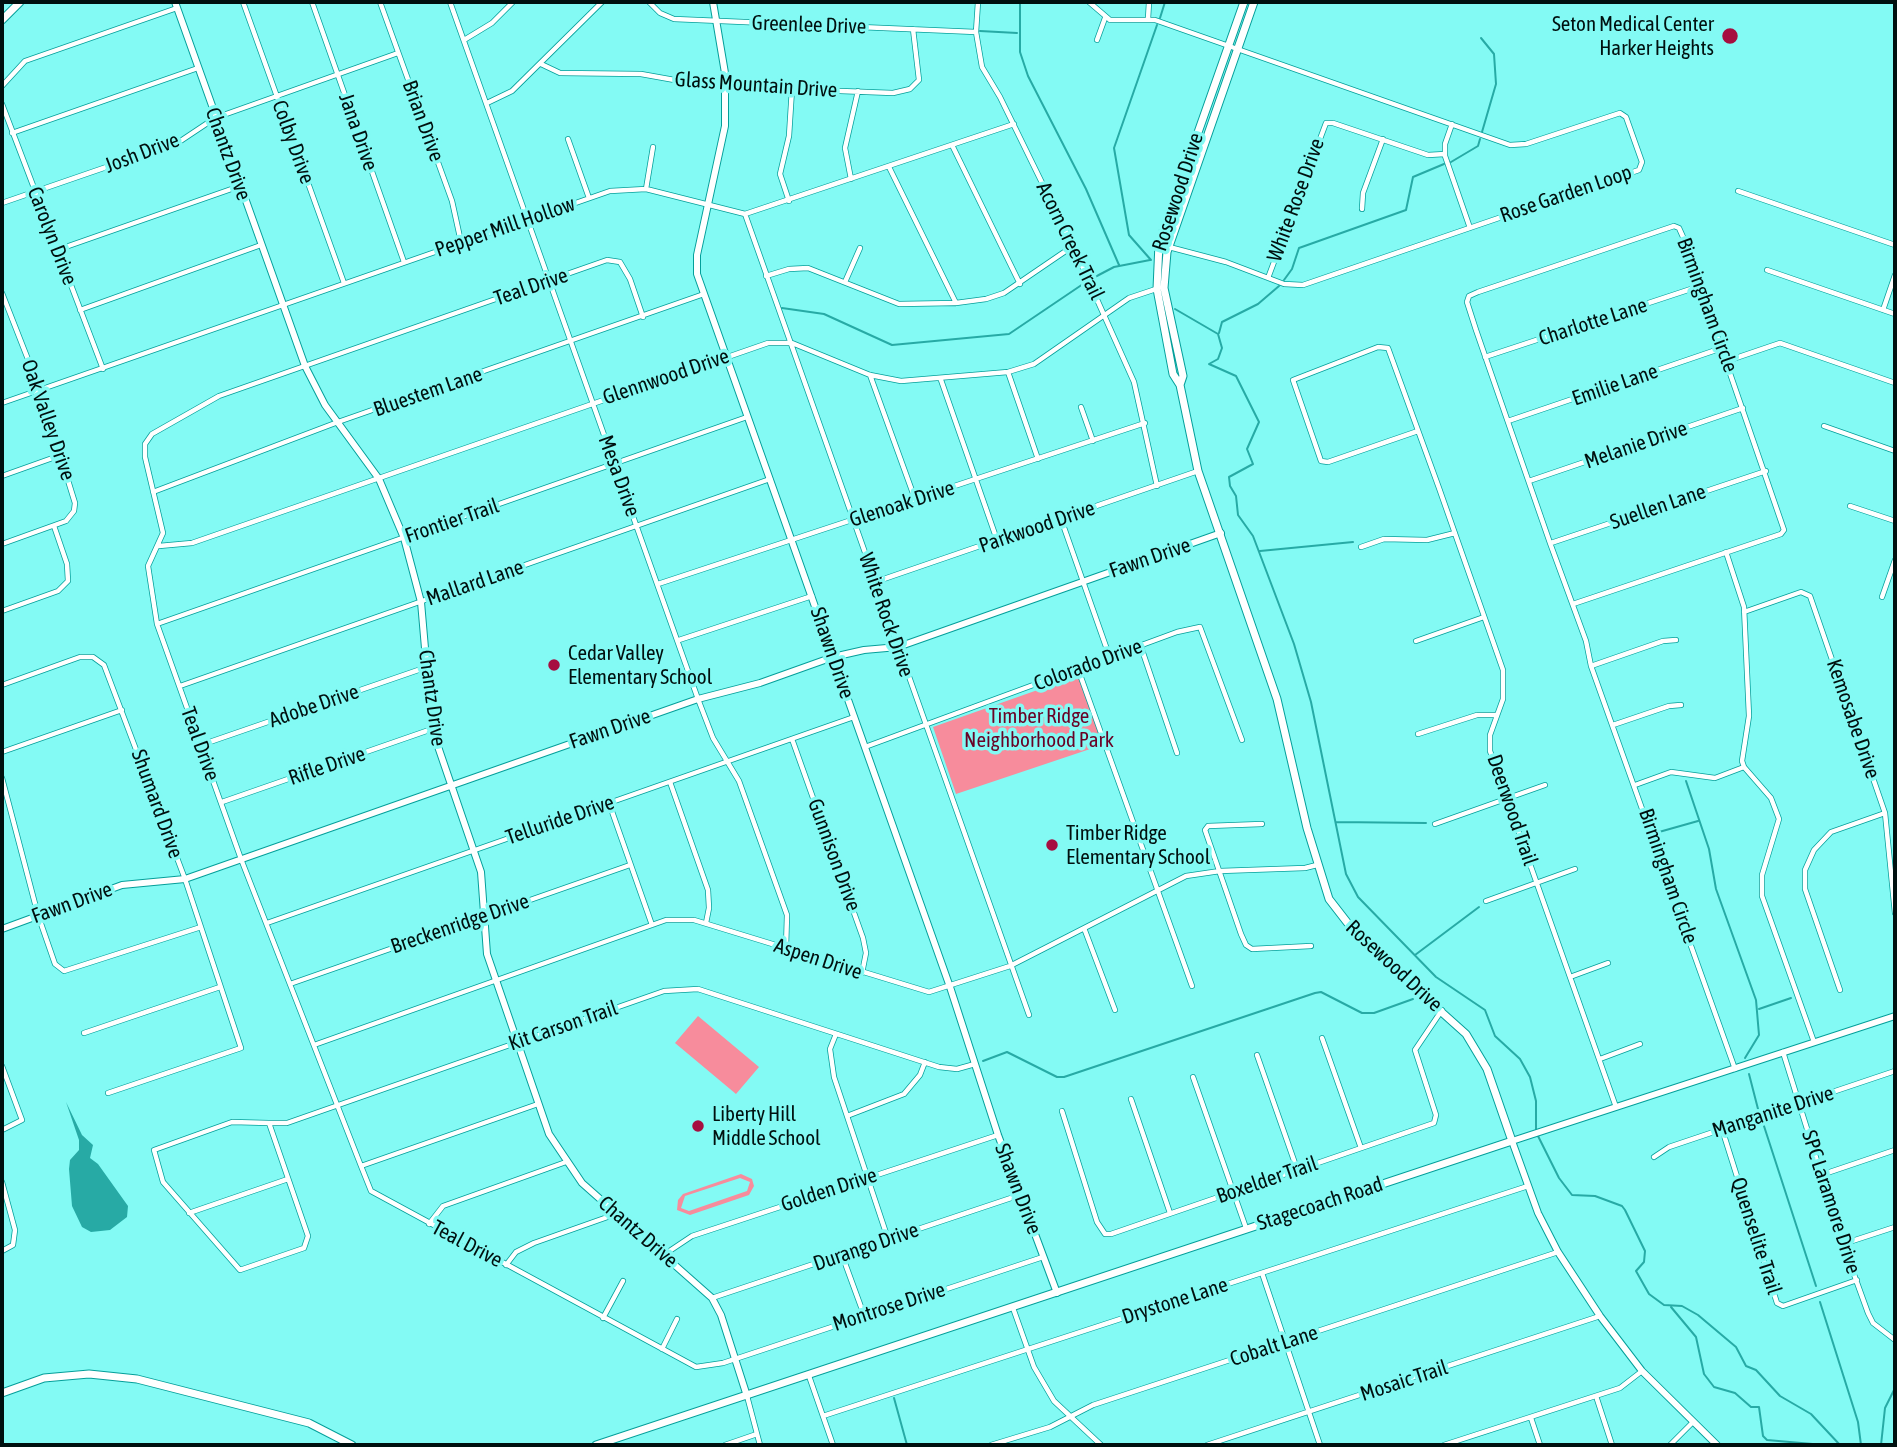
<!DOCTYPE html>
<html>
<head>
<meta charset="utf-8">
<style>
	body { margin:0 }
	#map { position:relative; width:1897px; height:1447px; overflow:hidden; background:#83faf4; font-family:"Asap Condensed",sans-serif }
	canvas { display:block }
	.frame { position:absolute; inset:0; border:4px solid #00100f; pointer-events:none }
</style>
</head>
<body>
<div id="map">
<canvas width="1897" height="1447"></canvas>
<div class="frame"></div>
</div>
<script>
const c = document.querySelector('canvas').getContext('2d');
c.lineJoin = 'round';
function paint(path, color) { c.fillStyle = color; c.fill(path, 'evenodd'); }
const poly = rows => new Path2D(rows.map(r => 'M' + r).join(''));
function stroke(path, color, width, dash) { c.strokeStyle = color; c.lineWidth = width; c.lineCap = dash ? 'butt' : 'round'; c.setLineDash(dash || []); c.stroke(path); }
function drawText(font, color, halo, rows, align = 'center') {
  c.font = font + ' "Asap Condensed",sans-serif'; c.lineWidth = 7; c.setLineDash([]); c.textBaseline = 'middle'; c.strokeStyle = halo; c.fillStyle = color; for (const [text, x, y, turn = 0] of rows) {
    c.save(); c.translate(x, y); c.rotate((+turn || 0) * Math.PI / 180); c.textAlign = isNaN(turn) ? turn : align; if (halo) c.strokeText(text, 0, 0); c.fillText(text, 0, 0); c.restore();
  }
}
const green = poly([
	[1080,675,1105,744,956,794,933,727],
	[698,1016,759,1067,736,1094,675,1043],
	[741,1174,752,1179,754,1186,749,1195,690,1215,677,1210,678,1200,683,1194],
	[740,1178,750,1182,747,1191,689,1211,681,1208,685,1196]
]);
const water = poly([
	[66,1102,82,1135,93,1145,90,1158,98,1164,128,1206,127,1217,110,1230,91,1232,82,1227,72,1206,69,1169,70,1160,79,1150,79,1140]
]);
const stream = poly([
	[1020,2,1020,52,1028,76,1086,189,1119,265],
	[1160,18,1165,2],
	[980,31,1017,33],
	[1481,38,1494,54,1496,84,1482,132],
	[1451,162,1478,146,1480,139],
	[1151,260,1129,235,1114,148,1157,25],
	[1093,278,1114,267,1150,260],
	[1284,280,1292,269,1299,248,1406,210,1413,177,1444,164],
	[782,308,824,314,892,345,1009,334,1086,282],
	[1175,309,1218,334,1222,348,1218,359,1209,364,1236,376,1259,422,1247,449,1253,464,1229,477,1230,486,1236,496,1238,515,1253,536,1294,644,1311,702,1346,874,1358,897,1436,977,1485,1010,1495,1036,1520,1059,1530,1077,1536,1101,1536,1129],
	[1219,333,1222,322,1258,304,1279,286],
	[1260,551,1353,542],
	[1686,781,1709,849,1716,889,1756,1000,1759,1035,1745,1058],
	[1336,822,1426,823],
	[1659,832,1698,821],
	[1415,955,1479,907],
	[1759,1009,1791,998],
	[983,1061,1007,1052,1057,1077,1064,1077,1315,993,1321,992,1362,1013,1374,1013,1413,999],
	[1749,1074,1758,1109],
	[1763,1123,1816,1286],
	[1537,1134,1559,1178,1572,1195,1595,1196,1622,1206,1625,1210,1645,1251,1644,1262,1636,1271,1649,1294,1664,1305,1682,1306,1698,1315,1736,1347,1746,1366,1756,1370,1780,1396,1811,1414,1840,1445],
	[1820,1302,1858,1422,1861,1445],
	[1671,1307,1696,1337,1704,1374,1714,1387,1735,1393,1751,1407,1759,1407,1763,1436,1767,1440,1824,1445],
	[894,1398,907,1445],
	[1881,1445,1885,1408,1895,1388]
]);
const minor = poly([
	[243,2,344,283],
	[312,2,404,262],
	[380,2,452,201,461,242],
	[450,2,698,699,713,738,739,781,787,915,786,948],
	[649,2,660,13,674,19,976,32],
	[978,2,976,32,982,67,1000,97,1073,246,1134,382,1157,486],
	[1089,2,1110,20,1155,20,1510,145,1526,144,1620,113,1626,117,1642,162,1639,170,1303,285,1284,284,1226,262,1169,247],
	[1148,19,1149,2],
	[464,40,492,23,513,2],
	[1097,40,1105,18],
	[541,64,560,73,641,74,708,86,893,93,910,89,919,80,913,29],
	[2,86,25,61,177,8],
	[487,103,512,91,602,2],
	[2,104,103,369],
	[1452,124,1445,144,1445,156,1470,228],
	[12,133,198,68],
	[568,139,589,198],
	[952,145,1020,284],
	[889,167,956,303],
	[851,179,845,148,858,91],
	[646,189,653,147],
	[1738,191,1895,245],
	[789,201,780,174,789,136,792,89],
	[2,203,179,142,215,118,398,53],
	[1362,209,1363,193,1383,139],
	[745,214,1029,1015],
	[57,250,240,186],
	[1767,270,1895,314],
	[766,276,789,269,808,268,899,304,956,303,986,299,1004,293,1073,246],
	[1268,278,1326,123,1333,123,1428,155,1445,154],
	[845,282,860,248],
	[2,293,40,390,75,503,74,511,66,521,2,544],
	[80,310,261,245],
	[1883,310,1895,275],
	[643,317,630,279,620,262,607,260,219,396,152,434,145,444,145,457,163,533,148,566,157,624,241,859,361,1166,371,1191,696,1367,723,1363,1043,1257],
	[1485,357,1700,286],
	[1727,361,1780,343,1895,383],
	[1008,372,1038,459],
	[870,375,915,499],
	[941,380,997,540],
	[2,403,610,191,646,189,745,214,1014,124],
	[1081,407,1093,441],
	[1508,421,1722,348],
	[1824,426,1895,451],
	[1418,431,1328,462,1321,461,1293,380,1378,347,1388,348,1439,488,1503,670,1503,699,1490,735,1490,751,1616,1107],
	[2,476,61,455],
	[1529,481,1743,408],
	[153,492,338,422,704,294],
	[1850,506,1895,521],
	[1061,519,1110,658],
	[1551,543,1766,471],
	[159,546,192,543,768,343,792,343,870,375,901,381,1008,372,1034,364,1129,298,1156,289],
	[1361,547,1384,539,1427,540,1455,533],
	[1726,552,1744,607,1749,716,1742,761,1744,767,1771,798,1779,819,1762,875,1762,896,1814,1042],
	[875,582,1198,471],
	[658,584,1145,423],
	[1882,597,1895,560],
	[1573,604,1781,534,1784,530,1683,237,1679,228,1674,226,1478,292,1469,296,1467,302,1476,330,1550,543,1586,641,1591,666,1735,1069],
	[2,611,58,591,68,581,67,564,54,526],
	[1744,612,1801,592,1810,596,1885,813,1895,913],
	[157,624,747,417],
	[679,640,812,596],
	[1416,641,1484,617],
	[1141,647,1177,753],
	[1591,666,1663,641,1676,640],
	[1078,669,1192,986],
	[2,685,80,657,93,657,104,665,185,879,241,1048,108,1093],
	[180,686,770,479],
	[1613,725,1669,706,1681,705],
	[1418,734,1477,715,1497,715],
	[792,739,863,938,866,953,862,973],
	[201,745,427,667],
	[865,747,1177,632,1200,627,1242,740],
	[2,752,122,710],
	[2,778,38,915,55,964,64,971,201,927],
	[670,782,708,890,709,908,706,923],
	[1635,785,1671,772,1715,778,1744,767],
	[222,802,432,729],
	[609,803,652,925],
	[1262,824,1208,826,1205,830,1241,934,1246,945,1252,949,1311,946],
	[1435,824,1545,785],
	[1486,901,1575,869],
	[267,923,854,717],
	[1084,928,1115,1010],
	[1570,977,1608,963],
	[290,984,630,865],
	[1840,990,1805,889,1805,870,1814,850,1831,832,1885,813],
	[84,1033,220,987],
	[836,1034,830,1049,834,1077,888,1239],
	[1322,1038,1361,1148],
	[314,1045,666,920,694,920,929,992,1010,966,1186,876,1220,871,1305,868,1317,865],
	[1783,1052,1843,1244,1868,1313,1873,1323,1895,1340],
	[1257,1055,1297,1169],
	[1600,1059,1640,1044],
	[2,1066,22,1120,2,1130],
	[1193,1077,1246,1228],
	[1131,1099,1170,1213],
	[1062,1111,1097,1222,1105,1234,1111,1234,1434,1123,1436,1115,1415,1050,1442,1010],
	[847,1116,904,1094,920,1075,925,1062],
	[269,1123,308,1236,304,1248,240,1270,163,1182,154,1150,232,1122,269,1123,287,1123,664,991,698,989,939,1067,957,1069,975,1064],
	[1722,1129,1777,1303,1783,1306,1857,1280],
	[1654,1157,1669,1147,1895,1071],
	[361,1166,538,1104],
	[1821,1175,1895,1150],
	[2,1182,15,1230,13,1245,2,1251],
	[189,1213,288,1179],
	[429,1224,443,1206,566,1162],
	[1843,1244,1895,1227],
	[665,1254,692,1236,998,1135],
	[842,1255,864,1315],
	[506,1265,516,1252,534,1243,616,1214],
	[1262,1273,1320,1445],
	[712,1298,1020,1195],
	[1013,1308,1034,1367,1054,1401,1101,1445],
	[603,1318,623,1281],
	[662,1349,677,1319],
	[809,1376,833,1445],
	[747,1396,760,1445],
	[1596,1396,1612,1445],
	[823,1416,1528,1186],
	[1531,1418,1540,1445],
	[725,1445,757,1434],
	[991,1445,1050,1427,1093,1405,1558,1252],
	[1207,1445,1600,1316],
	[1444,1445,1620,1388,1642,1371],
	[1670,1445,1693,1422]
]);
const tertiary = poly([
	[175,2,305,366,325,405,379,479,404,538,421,602,432,729,481,872,487,954,549,1134,582,1183,712,1298,721,1315,747,1396],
	[713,2,725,73,725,126,697,255,697,274,950,987,998,1135,1057,1293],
	[2,929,122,885,185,879,698,699,760,683,833,657,864,650,898,647,1221,533],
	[1717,1445,1642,1371,1600,1316,1558,1252,1538,1213,1512,1141,1895,1016]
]);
const secondary = poly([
	[2,20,20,2],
	[1180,385,1183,376,1164,288,1167,252,1254,2],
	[2,1393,44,1378,89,1374,137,1379,309,1423,352,1445],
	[596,1445,1512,1141,1487,1069,1466,1034,1360,939,1329,899,1307,828,1277,699,1198,471,1180,385,1173,374,1157,289,1159,243,1244,2]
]);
const markers = [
	[1730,36,9,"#a60e40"],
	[554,665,7,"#a60e40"],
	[1052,845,7,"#a60e40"],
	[698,1126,7,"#a60e40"]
];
const poiNames = [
	["Seton Medical Center",1714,24,"right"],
	["Harker Heights",1714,48,"right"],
	["Cedar Valley",568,653],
	["Elementary School",568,677],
	["Timber Ridge",1066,833],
	["Elementary School",1066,857],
	["Liberty Hill",712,1114],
	["Middle School",712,1138]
];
const streetNames = [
	["Greenlee Drive",809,25,2],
	["Glass Mountain Drive",756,85,4],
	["Brian Drive",423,121,70],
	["Jana Drive",358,132,71],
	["Colby Drive",293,142,70],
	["Josh Drive",142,153,-21],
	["Chantz Drive",228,154,70],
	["Rosewood Drive",1178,192,-72],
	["Rose Garden Loop",1566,194,-19],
	["White Rose Drive",1296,200,-70],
	["Pepper Mill Hollow",505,227,-19],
	["Carolyn Drive",52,236,69],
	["Acorn Creek Trail",1070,241,64],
	["Teal Drive",531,287,-19],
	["Birmingham Circle",1707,305,70],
	["Charlotte Lane",1593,322,-18],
	["Glennwood Drive",666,377,-19],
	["Emilie Lane",1615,385,-19],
	["Bluestem Lane",428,392,-19],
	["Oak Valley Drive",48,420,71],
	["Melanie Drive",1636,445,-19],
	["Mesa Drive",619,476,70],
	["Glenoak Drive",902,504,-18],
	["Suellen Lane",1658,507,-19],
	["Frontier Trail",452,521,-19],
	["Parkwood Drive",1037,527,-19],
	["Fawn Drive",1150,558,-19],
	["Mallard Lane",475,583,-19],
	["White Rock Drive",886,615,71],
	["Shawn Drive",832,653,71],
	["Colorado Drive",1088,665,-20],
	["Chantz Drive",432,698,82],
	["Adobe Drive",314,706,-19],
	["Kemosabe Drive",1853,719,71],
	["Fawn Drive",610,729,-19],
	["Teal Drive",200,744,70],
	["Rifle Drive",327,766,-19],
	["Shumard Drive",157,804,70],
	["Deerwood Trail",1512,810,71],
	["Telluride Drive",560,820,-19],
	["Gunnison Drive",834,855,70],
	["Birmingham Circle",1668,876,71],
	["Fawn Drive",72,903,-20],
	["Breckenridge Drive",460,924,-19],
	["Aspen Drive",818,959,18],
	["Rosewood Drive",1394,966,43],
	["Kit Carson Trail",563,1026,-19],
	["Manganite Drive",1773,1112,-18],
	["Boxelder Trail",1267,1180,-19],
	["Shawn Drive",1018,1189,69],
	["Golden Drive",829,1190,-18],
	["SPC Laramore Drive",1831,1202,72],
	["Stagecoach Road",1320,1204,-18],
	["Chantz Drive",638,1232,41],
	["Quenselite Trail",1756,1236,72],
	["Teal Drive",467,1244,28],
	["Durango Drive",866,1247,-19],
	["Drystone Lane",1175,1301,-18],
	["Montrose Drive",889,1307,-18],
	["Cobalt Lane",1274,1346,-18],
	["Mosaic Trail",1404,1381,-18]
];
const parkNames = [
	["Timber Ridge",1039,716],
	["Neighborhood Park",1039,740]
];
paint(green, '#f78c9c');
paint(water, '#27aaa5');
stroke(stream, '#27aaa5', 2);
stroke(minor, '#049f9a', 6);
stroke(tertiary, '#049f9a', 8);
stroke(secondary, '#049f9a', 9);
stroke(minor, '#fff', 4.5);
stroke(tertiary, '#fff', 6);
stroke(secondary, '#fff', 7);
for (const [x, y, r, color] of markers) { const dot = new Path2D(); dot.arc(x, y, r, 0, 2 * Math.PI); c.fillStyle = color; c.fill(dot); stroke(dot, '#83faf4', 2.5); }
drawText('21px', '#00100f', '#83faf4', poiNames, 'left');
drawText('21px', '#00100f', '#83faf4', streetNames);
drawText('21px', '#690225', '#83faf4', parkNames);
</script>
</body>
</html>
